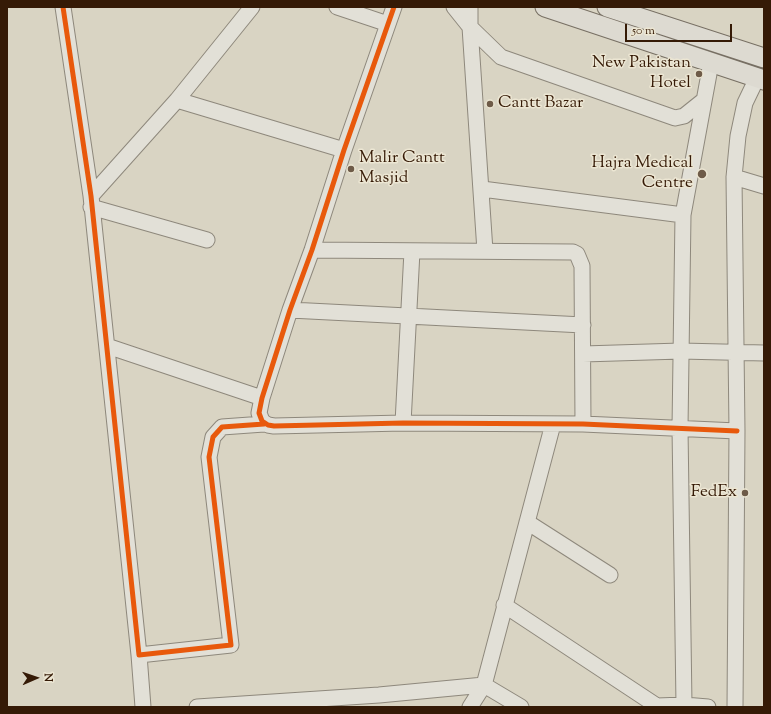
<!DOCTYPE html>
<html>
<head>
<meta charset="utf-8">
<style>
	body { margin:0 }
	#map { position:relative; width:771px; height:714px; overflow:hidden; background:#d9d4c3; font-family:"Sorts Mill Goudy",serif }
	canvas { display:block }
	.frame { position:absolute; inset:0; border:8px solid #351a06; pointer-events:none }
	.north { position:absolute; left:16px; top:658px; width:40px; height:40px; -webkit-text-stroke:3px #ece6d3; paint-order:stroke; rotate:88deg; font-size:11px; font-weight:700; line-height:16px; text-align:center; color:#351a06 }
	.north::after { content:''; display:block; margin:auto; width:14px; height:18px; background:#351a06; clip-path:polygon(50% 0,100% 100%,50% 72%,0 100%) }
	.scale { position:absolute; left:625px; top:24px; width:107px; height:18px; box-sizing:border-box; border:2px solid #351a06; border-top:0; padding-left:5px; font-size:12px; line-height:14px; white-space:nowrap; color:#351a06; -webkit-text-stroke:3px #ece6d3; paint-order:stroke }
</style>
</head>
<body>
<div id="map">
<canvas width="771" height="714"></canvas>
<div class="frame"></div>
<div class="north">N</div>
<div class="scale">50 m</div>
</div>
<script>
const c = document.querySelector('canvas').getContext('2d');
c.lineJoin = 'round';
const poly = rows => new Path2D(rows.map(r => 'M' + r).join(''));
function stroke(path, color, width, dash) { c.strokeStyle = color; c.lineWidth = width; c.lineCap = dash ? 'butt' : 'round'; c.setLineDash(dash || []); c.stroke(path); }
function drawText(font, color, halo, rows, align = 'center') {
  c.font = font + ' "Sorts Mill Goudy",serif'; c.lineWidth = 3; c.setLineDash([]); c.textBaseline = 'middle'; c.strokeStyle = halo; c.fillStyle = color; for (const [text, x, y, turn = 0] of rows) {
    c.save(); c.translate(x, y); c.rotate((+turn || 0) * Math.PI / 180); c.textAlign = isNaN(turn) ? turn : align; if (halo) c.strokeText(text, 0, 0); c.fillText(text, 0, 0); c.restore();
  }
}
const minor = poly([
	[63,7,91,196,139,655,231,645,209,457,213,437,222,427,264,424],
	[337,7,388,24],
	[394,7,344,150,312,250,290,310,262,398,259,413,262,421,268,425,274,426,403,423,583,424,737,431],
	[454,7,470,27,501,57,675,118,684,116,704,100],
	[470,7,470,27,485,251],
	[177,100,344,150],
	[734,177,764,186],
	[482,189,683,215],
	[91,196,177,100,252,7],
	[91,207,207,240],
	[312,250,573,252,577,254,582,266,583,424],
	[290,310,583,325],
	[107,346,262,398],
	[583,354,681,351,764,353],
	[403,423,412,251],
	[527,522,610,575],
	[504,605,657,706,684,705,708,707],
	[139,655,143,707],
	[684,705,680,428,683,215,711,63],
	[197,707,379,695,484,685,521,707],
	[470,707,484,685,553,424],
	[735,707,737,431,734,177,738,136,745,103,757,78]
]);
const major = poly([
	[545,7,764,80],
	[607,7,764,58]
]);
const cycleway = poly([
	[63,7,91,196,139,655,231,645,209,457,213,437,222,427,264,424],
	[394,7,344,150,312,250,290,310,262,398,259,413,262,421,268,425,274,426,403,423,583,424,737,431]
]);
const markers = [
	[699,74,4,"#6e5b48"],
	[490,104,4,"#6e5b48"],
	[351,169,4,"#6e5b48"],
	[702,174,5,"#6e5b48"],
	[745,493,4,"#6e5b48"]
];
const poiNames = [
	["New Pakistan",691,64],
	["Hotel",691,84],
	["Cantt Bazar",498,104,"left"],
	["Malir Cantt",359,159,"left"],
	["Masjid",359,179,"left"],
	["Hajra Medical",693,164],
	["Centre",693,184],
	["FedEx",737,493]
];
stroke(minor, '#8e887c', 17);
stroke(major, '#776f63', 21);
stroke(minor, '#e2e0d7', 15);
stroke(major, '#dddad1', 19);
stroke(cycleway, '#e8590c', 5);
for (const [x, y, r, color] of markers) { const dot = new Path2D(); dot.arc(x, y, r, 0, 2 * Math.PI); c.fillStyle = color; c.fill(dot); stroke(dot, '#ece6d3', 1.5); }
drawText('17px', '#351a06', '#ece6d3', poiNames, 'right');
</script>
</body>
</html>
